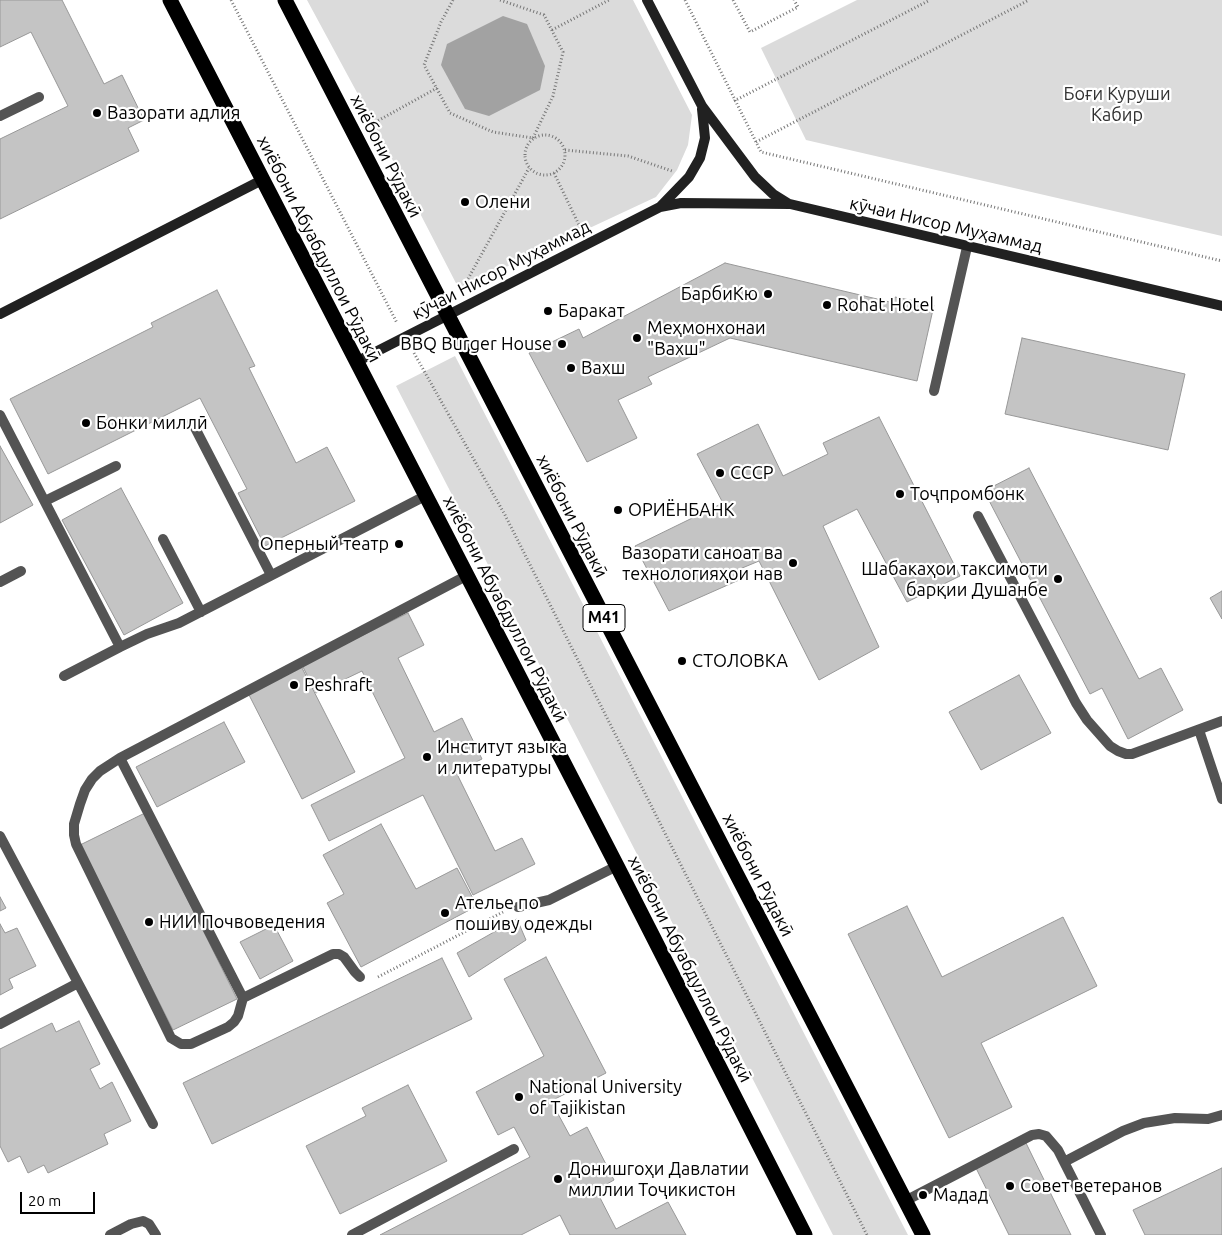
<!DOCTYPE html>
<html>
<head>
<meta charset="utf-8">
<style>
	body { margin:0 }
	#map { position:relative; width:1222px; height:1235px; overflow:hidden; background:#fff; font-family:Ubuntu,sans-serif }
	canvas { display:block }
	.scale { position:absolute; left:20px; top:1192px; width:75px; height:22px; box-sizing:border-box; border:2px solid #000; border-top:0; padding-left:6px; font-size:15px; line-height:18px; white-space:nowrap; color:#000; -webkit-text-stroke:4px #fff; paint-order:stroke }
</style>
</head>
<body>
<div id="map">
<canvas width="1222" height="1235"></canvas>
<div class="scale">20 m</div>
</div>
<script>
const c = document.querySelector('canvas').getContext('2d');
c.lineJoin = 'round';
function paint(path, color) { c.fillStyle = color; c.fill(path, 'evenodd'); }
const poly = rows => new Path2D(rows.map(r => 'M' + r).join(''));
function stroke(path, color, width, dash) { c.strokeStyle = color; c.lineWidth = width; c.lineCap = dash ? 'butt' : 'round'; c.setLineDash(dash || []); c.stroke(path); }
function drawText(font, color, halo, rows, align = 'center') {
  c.font = font + ' Ubuntu,sans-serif'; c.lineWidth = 4.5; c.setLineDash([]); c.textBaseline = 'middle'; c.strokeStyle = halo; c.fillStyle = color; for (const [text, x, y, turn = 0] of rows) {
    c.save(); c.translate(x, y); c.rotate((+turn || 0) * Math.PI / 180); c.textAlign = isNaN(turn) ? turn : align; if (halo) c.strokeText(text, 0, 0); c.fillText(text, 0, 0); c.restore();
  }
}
const green = poly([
	[307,0,633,0,692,115,688,145,677,170,656,197,459,289,374,124],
	[857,0,1222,0,1222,236,806,140,761,48],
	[455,356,908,1235,833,1235,396,386]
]);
const water = poly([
	[503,16,527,24,545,66,540,90,489,116,465,109,441,65,447,44]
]);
const building = poly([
	[0,0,62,0,104,84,122,75,144,120,128,128,139,151,0,219,0,139,68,106,31,32,0,47,0,0],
	[725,263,894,303,895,297,934,305,917,381,730,338,648,377,652,384,618,400,637,438,587,462,529,353,579,329,583,338,725,263],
	[217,290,255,366,249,368,296,463,327,447,355,501,265,546,238,493,247,489,200,398,48,474,10,399,153,327,151,323,217,290],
	[1022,338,1185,374,1168,450,1005,414,1022,338],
	[879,417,960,576,907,602,857,509,823,526,879,647,819,680,759,561,735,571,739,580,669,611,635,546,723,503,697,454,758,424,783,476,828,454,823,443,879,417],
	[0,446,33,505,0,523,0,446],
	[1029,468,1139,679,1161,668,1183,710,1128,739,1102,688,1090,694,984,491,1029,468],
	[121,488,183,603,124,635,62,520,121,488],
	[1222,591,1222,619,1210,598,1222,591],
	[408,613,424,645,398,658,434,732,462,718,482,759,456,772,495,851,522,838,535,864,473,895,423,795,329,841,311,805,405,758,362,671,316,693,302,665,408,613],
	[301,666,355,772,302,799,248,693,301,666],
	[1019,675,1051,733,981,770,949,712,1019,675],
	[224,722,245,762,157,807,136,767,224,722],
	[145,813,237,999,173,1030,80,845,145,813],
	[381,824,416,889,457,868,477,906,361,967,327,903,344,894,323,855,381,824],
	[0,897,6,908,0,911,0,897],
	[907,906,942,977,1063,917,1097,986,981,1043,1012,1107,949,1138,848,934,907,906],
	[517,919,526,940,469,977,457,953,517,919],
	[0,924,5,933,17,928,36,966,9,979,13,988,0,995,0,924],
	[274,925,293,961,260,979,240,942,274,925],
	[546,957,606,1073,551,1101,570,1136,587,1127,614,1180,596,1190,616,1229,668,1202,686,1235,570,1235,560,1215,521,1235,380,1235,530,1157,514,1127,498,1135,476,1092,544,1056,504,979,546,957],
	[442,958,472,1019,212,1144,183,1083,442,958],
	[79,1021,100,1064,90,1069,100,1089,112,1082,131,1121,104,1134,108,1144,48,1173,44,1165,28,1173,20,1156,8,1162,0,1146,0,1049,52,1023,56,1032,79,1021],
	[408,1085,447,1161,340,1214,306,1146,366,1116,362,1108,408,1085],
	[1026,1143,1071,1235,1009,1235,976,1168,1026,1143],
	[1222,1168,1222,1235,1145,1235,1133,1210,1222,1168]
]);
const path = poly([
	[231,0,397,323],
	[453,0,441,22,424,65,450,113,493,132,533,138,553,96,563,52,544,15,500,0],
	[685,0,761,152,1222,261],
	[733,0,750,32,798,7,794,0],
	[552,30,609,0],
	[734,101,930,0],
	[372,124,437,88],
	'525 155a20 20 0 1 1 40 0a20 20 0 1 1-40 0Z',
	[756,142,1029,0],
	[565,150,628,156,672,171],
	[554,173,581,229],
	[463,288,529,168],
	[414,353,505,515,867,1235],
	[378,977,503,912]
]);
const lane = poly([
	[0,116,39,97],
	[934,391,967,247],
	[0,415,120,647,147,634,179,623,425,496],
	[192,422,271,575],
	[45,501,116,466],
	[978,516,1076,703,1087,720,1110,746,1118,751,1126,754,1132,754,1222,721],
	[163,539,201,612],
	[0,582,21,571],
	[64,676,120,647],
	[1199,730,1222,799],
	[120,758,243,998,333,954,339,954,344,957,355,972,360,977],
	[0,836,153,1124],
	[518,907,549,900,617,866],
	[243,998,238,1016,234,1022,228,1027,191,1044,181,1044,171,1038,76,844,74,835,74,824,80,804,85,790,92,779,100,771,120,758,466,576],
	[0,1024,78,983],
	[1064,1162,1123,1131,1144,1123,1175,1118,1208,1119,1222,1115],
	[905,1201,1032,1135,1039,1134,1046,1136,1058,1150,1101,1235],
	[110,1235,131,1224,143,1221,149,1224,156,1235],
	[352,1235,514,1149]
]);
const secondary = poly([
	[647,0,702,106,755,177,773,194,789,204],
	[660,207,689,177,700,158,705,138,702,109],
	[0,314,262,180],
	[356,362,660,207,681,203,790,204,1222,306]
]);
const highway = poly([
	[170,0,617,866,805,1235],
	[285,0,923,1235]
]);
const markers = [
	[97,113,5,"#000"],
	[465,202,5,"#000"],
	[768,294,5,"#000"],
	[827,305,5,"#000"],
	[548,311,5,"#000"],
	[637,338,5,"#000"],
	[562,344,5,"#000"],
	[571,368,5,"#000"],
	[86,423,5,"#000"],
	[720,473,5,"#000"],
	[900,494,5,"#000"],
	[618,510,5,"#000"],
	[399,544,5,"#000"],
	[793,563,5,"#000"],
	[1058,579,5,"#000"],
	[682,661,5,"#000"],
	[294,685,5,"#000"],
	[427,757,5,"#000"],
	[445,913,5,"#000"],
	[149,922,5,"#000"],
	[519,1097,5,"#000"],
	[558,1179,5,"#000"],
	[1010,1186,5,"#000"],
	[923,1195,5,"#000"]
];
const shields = [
	[604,618,42]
];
const shieldNames = [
	["M41",604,618]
];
const parkNames = [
	["Боғи Куруши",1117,94],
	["Кабир",1117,115]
];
const poiNames = [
	["Вазорати адлия",107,113],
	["Олени",475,202],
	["БарбиКю",758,294,"right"],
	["Rohat Hotel",837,305],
	["Баракат",558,311],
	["Меҳмонхонаи",647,328],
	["\"Вахш\"",647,349],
	["BBQ Burger House",552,344,"right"],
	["Вахш",581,368],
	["Бонки миллӣ",96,423],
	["СССР",730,473],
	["Тоҷпромбонк",910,494],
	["ОРИЁНБАНК",628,510],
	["Оперный театр",389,544,"right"],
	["Вазорати саноат ва",783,553,"right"],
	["технологияҳои нав",783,574,"right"],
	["Шабакаҳои таксимоти",1048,569,"right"],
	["барқии Душанбе",1048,590,"right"],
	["СТОЛОВКА",692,661],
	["Peshraft",304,685],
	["Институт языка",437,747],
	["и литературы",437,768],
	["Ателье по",455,903],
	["пошиву одежды",455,924],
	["НИИ Почвоведения",159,922],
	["National University",529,1087],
	["of Tajikistan",529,1108],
	["Донишгоҳи Давлатии",568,1169],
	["миллии Тоҷикистон",568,1190],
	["Совет ветеранов",1020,1186],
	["Мадад",933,1195]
];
const streetNames = [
	["хиёбони Рӯдакӣ",386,156,63],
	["кӯчаи Нисор Муҳаммад",946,225,13],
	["хиёбони Абуабдуллои Рӯдакӣ",319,249,63],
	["кӯчаи Нисор Муҳаммад",501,270,-27],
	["хиёбони Рӯдакӣ",572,516,63],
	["хиёбони Абуабдуллои Рӯдакӣ",505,609,63],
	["хиёбони Рӯдакӣ",758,875,63],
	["хиёбони Абуабдуллои Рӯдакӣ",690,969,63]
];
paint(green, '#dbdbdb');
paint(water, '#a2a2a2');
paint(building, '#c4c4c4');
stroke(building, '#989898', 1);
stroke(path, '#767676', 3, [1, 2.5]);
stroke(lane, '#545454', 10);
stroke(secondary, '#212121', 10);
stroke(highway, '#000', 15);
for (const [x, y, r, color] of markers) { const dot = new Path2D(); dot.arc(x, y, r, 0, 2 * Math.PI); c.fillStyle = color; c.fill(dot); stroke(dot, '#fff', 2); }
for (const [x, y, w] of shields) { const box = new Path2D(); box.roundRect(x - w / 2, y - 13.5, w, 27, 4); c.fillStyle = '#fff'; c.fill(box); stroke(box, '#000', 1); }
drawText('bold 16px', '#000', null, shieldNames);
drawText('18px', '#323232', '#fff', parkNames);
drawText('18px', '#000', '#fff', poiNames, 'left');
drawText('18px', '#000', '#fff', streetNames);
</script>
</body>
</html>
